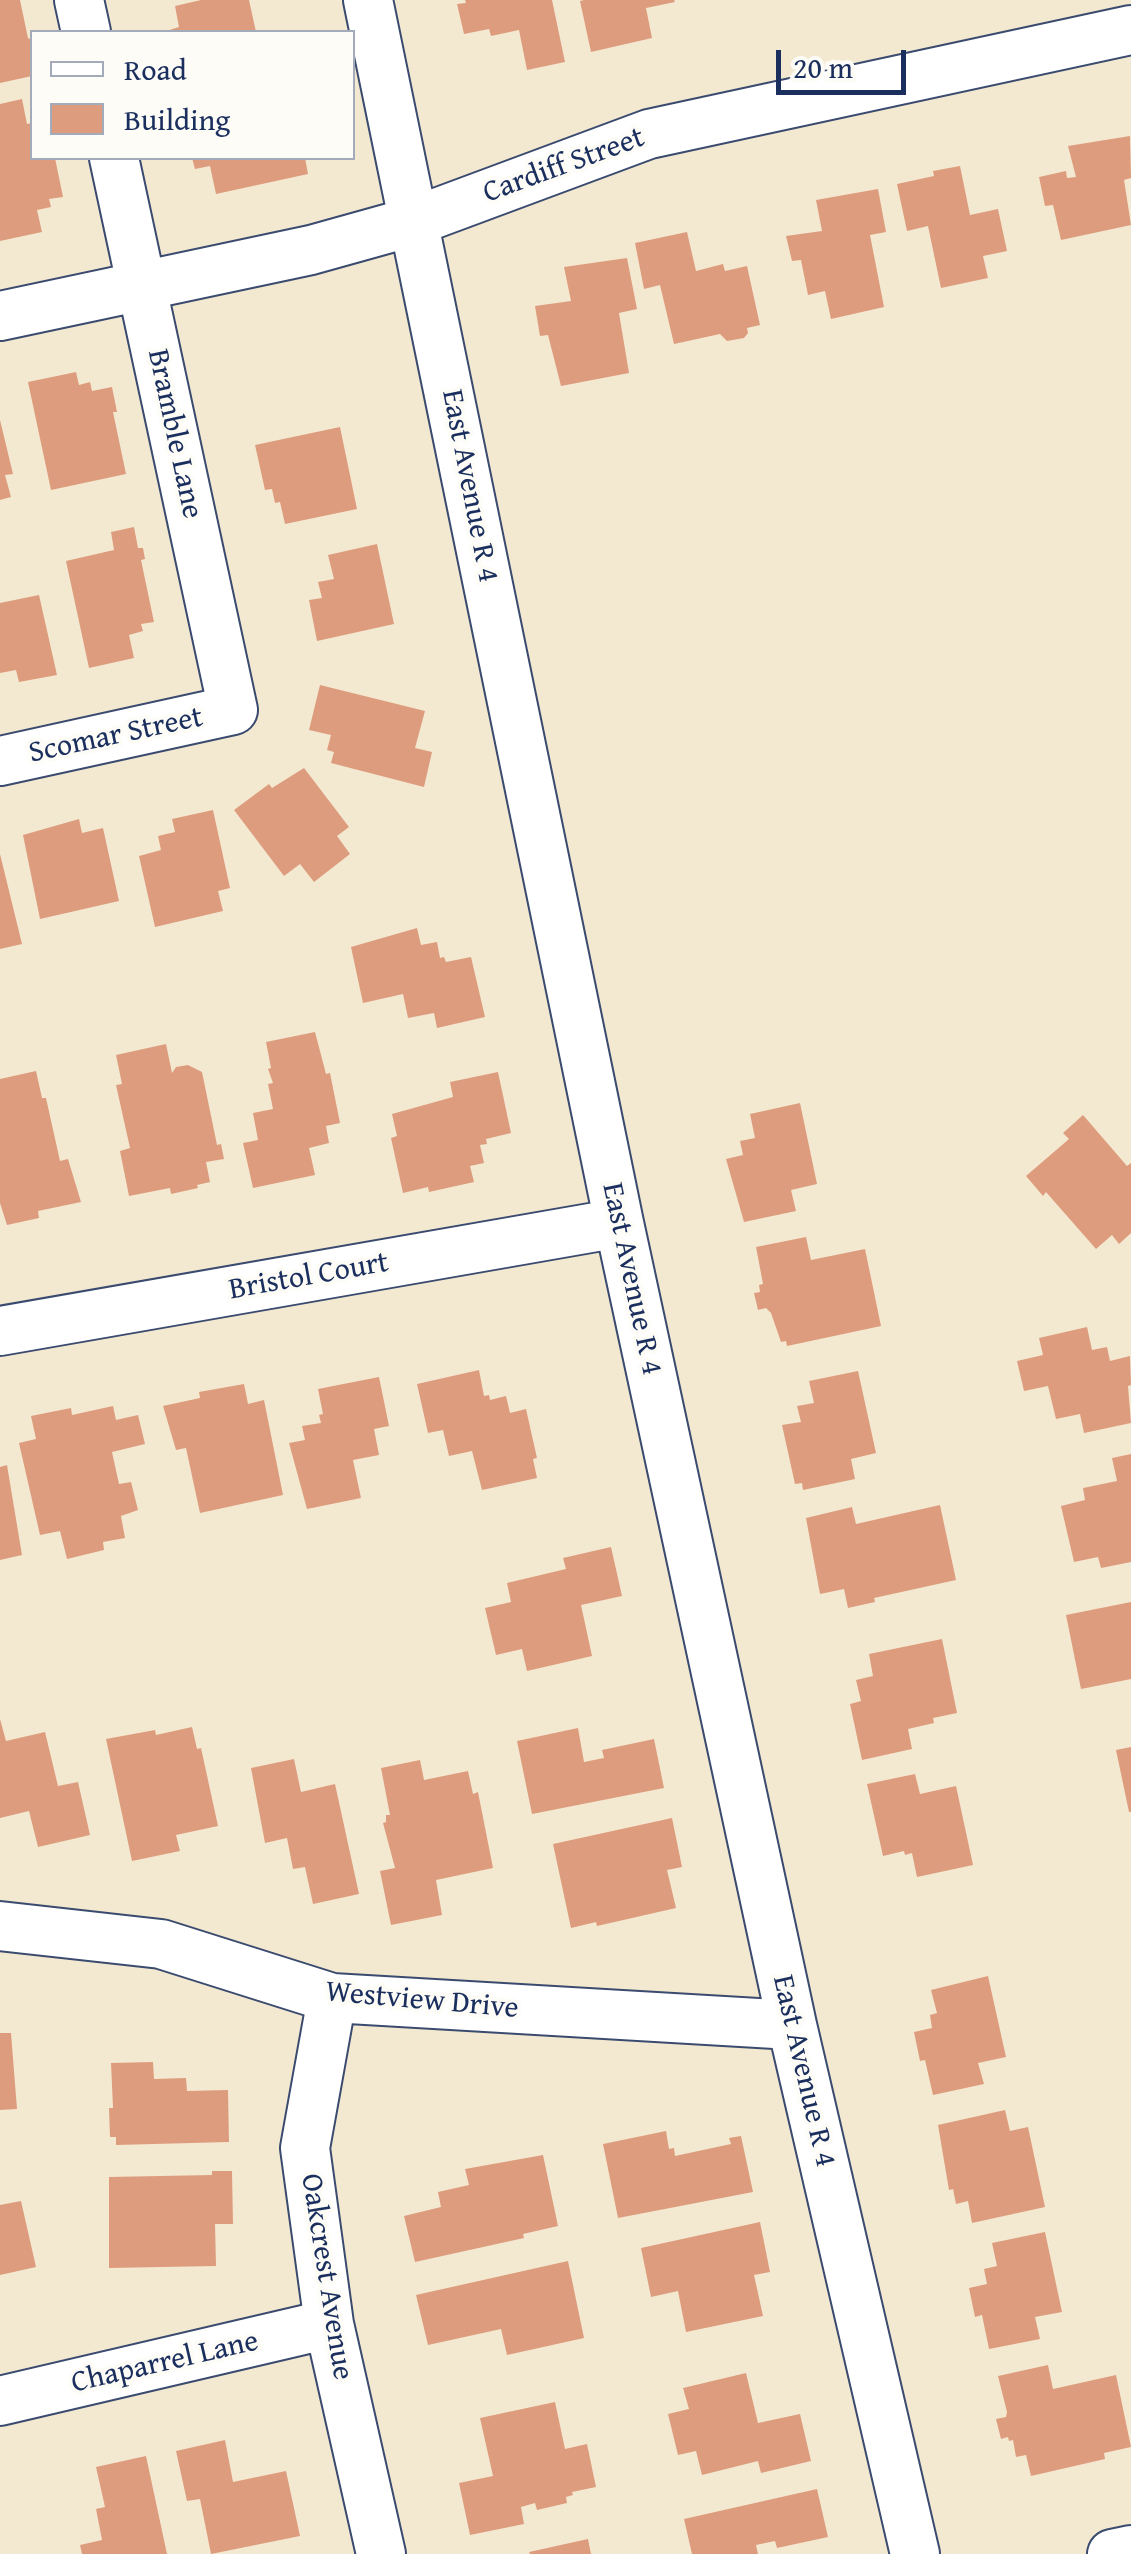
<!DOCTYPE html>
<html>
<head>
<meta charset="utf-8">
<style>
	body { margin:0 }
	#map { position:relative; width:1131px; height:2554px; overflow:hidden; background:#f3e9d1; font-family:"Gentium Book Plus",serif }
	canvas { display:block }
	.legend { position:absolute; left:30px; top:30px; width:325px; height:130px; box-sizing:border-box; background:#fdfcf7; border:2px solid #a3aaba; margin:0; padding:12px 18px; list-style:none; font-size:30px; color:#1b2f5e }
	.legend li { display:flex; align-items:center; gap:20px; height:50px }
	.legend b { width:50px; border:2px solid #a3aaba }
	.scale { position:absolute; left:776px; top:50px; width:130px; height:45px; box-sizing:border-box; border:5px solid #1b2f5e; border-top:0; padding-left:12px; font-size:30px; line-height:35px; white-space:nowrap; color:#1b2f5e; -webkit-text-stroke:8px #fdfcf7; paint-order:stroke }
</style>
</head>
<body>
<div id="map">
<canvas width="1131" height="2554"></canvas>
<ul class="legend">
<li><b style="height:12px;background:#fff"></b>Road</li>
<li><b style="height:28px;background:#de9c7e"></b>Building</li>
</ul>
<div class="scale">20 m</div>
</div>
<script>
const c = document.querySelector('canvas').getContext('2d');
c.lineJoin = 'round';
function paint(path, color) { c.fillStyle = color; c.fill(path, 'evenodd'); }
const poly = rows => new Path2D(rows.map(r => 'M' + r).join(''));
function stroke(path, color, width, dash) { c.strokeStyle = color; c.lineWidth = width; c.lineCap = dash ? 'butt' : 'round'; c.setLineDash(dash || []); c.stroke(path); }
function drawText(font, color, halo, rows, align = 'center') {
  c.font = font + ' "Gentium Book Plus",serif'; c.lineWidth = 8; c.setLineDash([]); c.textBaseline = 'middle'; c.strokeStyle = halo; c.fillStyle = color; for (const [text, x, y, turn = 0] of rows) {
    c.save(); c.translate(x, y); c.rotate((+turn || 0) * Math.PI / 180); c.textAlign = isNaN(turn) ? turn : align; if (halo) c.strokeText(text, 0, 0); c.fillText(text, 0, 0); c.restore();
  }
}
const building = poly([
	[0,0,20,0,28,38,32,40,32,76,0,83],
	[201,0,249,0,256,32,163,32,179,27,175,6],
	[465,0,552,0,565,62,527,70,519,30,491,36,489,29,464,34,457,4,466,3],
	[584,0,674,0,675,2,646,8,652,38,591,52,580,1],
	[22,99,27,124,32,123,32,158,55,158,63,197,49,199,51,207,37,210,42,232,0,241,0,104],
	[1130,136,1131,178,1124,180,1131,225,1061,240,1053,205,1045,206,1039,177,1066,171,1067,178,1076,177,1068,146],
	[192,158,305,158,308,174,216,194,210,166,195,169],
	[960,166,970,215,998,209,1007,251,983,256,988,278,941,288,928,226,907,231,897,184,934,176,933,171],
	[878,189,886,232,870,235,884,307,831,319,825,291,808,295,801,260,792,261,786,236,822,231,816,200],
	[687,232,696,271,723,264,725,271,747,266,760,325,747,328,748,333,744,338,727,341,720,334,674,344,660,285,644,289,635,243],
	[627,258,637,309,619,313,629,373,561,386,548,335,540,336,535,306,571,301,564,267],
	[76,372,79,385,90,382,92,391,112,387,117,412,113,412,126,474,51,490,28,382],
	[0,420,13,474,5,475,11,497,0,500],
	[340,427,357,509,285,524,280,502,275,503,272,489,265,490,255,445],
	[134,527,138,548,143,548,145,559,141,560,154,622,141,624,143,631,129,635,134,658,89,668,66,561,114,550,111,532],
	[377,544,394,624,317,641,309,600,322,598,318,582,334,579,328,555],
	[39,595,57,675,19,682,16,670,0,673,0,603],
	[320,685,425,711,415,748,432,752,424,787,331,763,334,752,327,750,331,735,309,730],
	[304,768,349,827,337,836,350,854,314,882,300,864,284,876,234,810,269,784,272,788],
	[213,810,230,888,218,891,223,911,155,927,139,856,161,850,158,836,175,832,172,819],
	[79,819,82,833,103,828,119,901,40,919,23,835],
	[0,854,22,944,0,949],
	[417,928,421,945,437,942,440,958,444,957,446,962,471,957,485,1017,437,1028,434,1013,408,1018,403,994,363,1003,351,947],
	[315,1032,326,1074,330,1073,340,1123,326,1126,329,1143,309,1148,315,1175,253,1188,243,1143,258,1140,253,1113,273,1109,268,1084,273,1083,268,1069,271,1068,266,1042],
	[166,1044,172,1073,176,1067,188,1065,202,1072,217,1145,221,1144,224,1159,206,1162,210,1182,197,1185,198,1188,171,1194,170,1188,129,1196,120,1151,130,1148,116,1085,122,1084,116,1055],
	[36,1071,42,1098,46,1098,60,1161,68,1159,81,1202,38,1211,39,1218,7,1225,0,1203,0,1079],
	[498,1072,511,1133,486,1139,487,1144,480,1145,484,1163,470,1166,474,1182,429,1192,428,1187,403,1193,391,1138,397,1136,392,1114,453,1097,450,1082],
	[800,1103,817,1184,791,1190,796,1211,744,1222,726,1159,743,1155,740,1141,755,1138,750,1114],
	[1083,1115,1127,1166,1131,1163,1131,1233,1119,1244,1112,1235,1096,1249,1046,1192,1043,1196,1026,1176,1069,1139,1063,1133],
	[806,1237,811,1260,865,1249,881,1326,787,1346,786,1341,781,1342,771,1313,766,1308,758,1310,754,1293,760,1292,759,1285,763,1284,756,1247],
	[1087,1327,1092,1350,1107,1347,1110,1361,1130,1356,1131,1385,1128,1386,1131,1423,1084,1433,1080,1414,1056,1419,1048,1386,1024,1391,1017,1361,1043,1355,1039,1338],
	[479,1370,484,1396,489,1395,490,1400,506,1396,510,1413,526,1409,537,1458,533,1459,537,1478,482,1490,472,1451,449,1456,443,1430,428,1433,417,1384],
	[858,1371,876,1453,851,1459,855,1479,803,1490,802,1483,795,1484,782,1425,801,1422,797,1406,814,1403,809,1381],
	[379,1377,389,1426,374,1429,379,1455,353,1460,361,1498,307,1509,289,1443,305,1440,302,1426,321,1423,319,1415,323,1414,318,1389],
	[244,1384,248,1404,264,1400,283,1495,200,1513,186,1448,176,1450,163,1406,200,1398,199,1392],
	[113,1406,116,1420,138,1415,145,1444,112,1452,119,1484,131,1482,138,1510,121,1516,125,1538,103,1542,104,1550,67,1559,60,1531,40,1535,19,1443,36,1439,31,1416,71,1408,72,1415],
	[1131,1454,1131,1562,1101,1568,1098,1557,1074,1562,1061,1506,1085,1500,1083,1488,1117,1481,1112,1458],
	[7,1465,22,1555,0,1560,0,1467],
	[940,1505,956,1580,874,1598,875,1602,848,1608,844,1589,820,1594,806,1518,852,1507,856,1524],
	[611,1547,622,1596,581,1605,592,1656,527,1671,522,1649,496,1655,485,1608,511,1602,507,1583,566,1569,563,1558],
	[1131,1602,1131,1679,1081,1689,1066,1615],
	[942,1639,957,1713,933,1718,934,1723,908,1729,912,1749,862,1760,850,1704,861,1701,856,1680,873,1676,869,1654],
	[0,1719,6,1741,45,1732,58,1786,78,1782,90,1835,38,1847,29,1811,0,1818],
	[192,1727,197,1749,201,1748,218,1826,176,1835,180,1851,132,1861,106,1739,155,1730,156,1735],
	[578,1728,584,1762,604,1758,602,1750,654,1739,664,1788,532,1814,517,1741],
	[1131,1747,1131,1812,1129,1812,1116,1750],
	[294,1759,301,1792,335,1784,359,1894,313,1904,305,1867,293,1869,287,1838,265,1843,251,1768],
	[420,1760,424,1780,468,1771,473,1794,478,1792,493,1868,436,1880,442,1915,391,1925,380,1871,395,1868,383,1823,386,1822,386,1815,390,1815,381,1768],
	[915,1774,920,1794,956,1786,973,1865,917,1877,912,1853,905,1855,904,1851,883,1856,867,1784],
	[672,1818,682,1867,667,1870,676,1908,597,1926,596,1922,571,1928,553,1844],
	[988,1976,1006,2057,978,2063,984,2084,933,2095,925,2060,920,2061,914,2032,932,2028,930,2015,937,2013,931,1990],
	[0,2033,11,2033,17,2109,0,2110],
	[153,2062,154,2079,186,2078,187,2091,228,2090,229,2142,116,2145,116,2137,110,2137,109,2108,113,2108,111,2063],
	[1005,2110,1010,2131,1028,2127,1045,2207,972,2223,968,2201,956,2204,953,2189,949,2190,938,2125],
	[666,2131,669,2149,674,2148,675,2156,731,2144,729,2138,741,2136,753,2192,618,2218,603,2144],
	[543,2155,558,2226,523,2234,524,2238,415,2262,404,2216,441,2207,438,2192,469,2185,465,2169],
	[212,2171,232,2171,233,2224,215,2224,216,2266,109,2268,109,2177,212,2175],
	[21,2201,36,2267,0,2275,0,2205],
	[760,2222,770,2272,754,2275,763,2316,686,2332,678,2291,651,2297,641,2248],
	[1045,2232,1062,2312,1035,2317,1040,2339,989,2349,982,2315,975,2317,969,2288,987,2284,984,2269,997,2266,992,2243],
	[568,2261,584,2338,507,2355,501,2329,428,2345,416,2295],
	[1048,2365,1053,2389,1116,2375,1131,2447,1104,2453,1105,2459,1031,2476,1026,2455,1016,2457,1013,2440,1009,2441,1008,2437,1001,2439,996,2419,1006,2417,1007,2412,998,2376],
	[746,2373,758,2423,800,2414,811,2461,761,2473,758,2461,702,2475,696,2451,678,2455,668,2414,689,2409,683,2388],
	[555,2402,565,2449,587,2444,596,2487,572,2492,573,2495,566,2497,567,2503,537,2510,535,2503,521,2507,524,2524,470,2535,459,2483,493,2476,480,2418],
	[225,2440,233,2482,286,2471,300,2536,211,2554,200,2499,187,2501,176,2451],
	[146,2456,167,2554,82,2554,80,2545,102,2540,96,2509,105,2507,96,2467],
	[817,2489,828,2537,777,2548,775,2541,756,2545,758,2554,692,2554,684,2519],
	[588,2539,591,2554,530,2554,529,2552]
]);
const street = poly([
	[79,0,86,32],
	[368,0,619,1223,792,2025,915,2554],
	[0,316,311,250,415,221,649,134,1131,30],
	[0,761,233,710,114,158],
	[0,1331,619,1223],
	[0,1926,161,1944,332,1998,792,2025],
	[332,1998,305,2148,329,2324,381,2554],
	[0,2401,329,2324],
	[1112,2554,1131,2550]
]);
const streetNames = [
	["Cardiff Street",564,166,-20],
	["Bramble Lane",174,434,78],
	["East Avenue R 4",469,486,79],
	["Scomar Street",116,736,-12],
	["Bristol Court",309,1277,-10],
	["East Avenue R 4",631,1279,78],
	["Westview Drive",422,2001,5],
	["East Avenue R 4",803,2071,77],
	["Oakcrest Avenue",326,2277,81],
	["Chaparrel Lane",165,2363,-13]
];
paint(building, '#de9c7e');
stroke(street, '#3b4b6f', 52);
stroke(street, '#fff', 48);
drawText('30px', '#1b2f5e', '#fdfcf7', streetNames);
</script>
</body>
</html>
